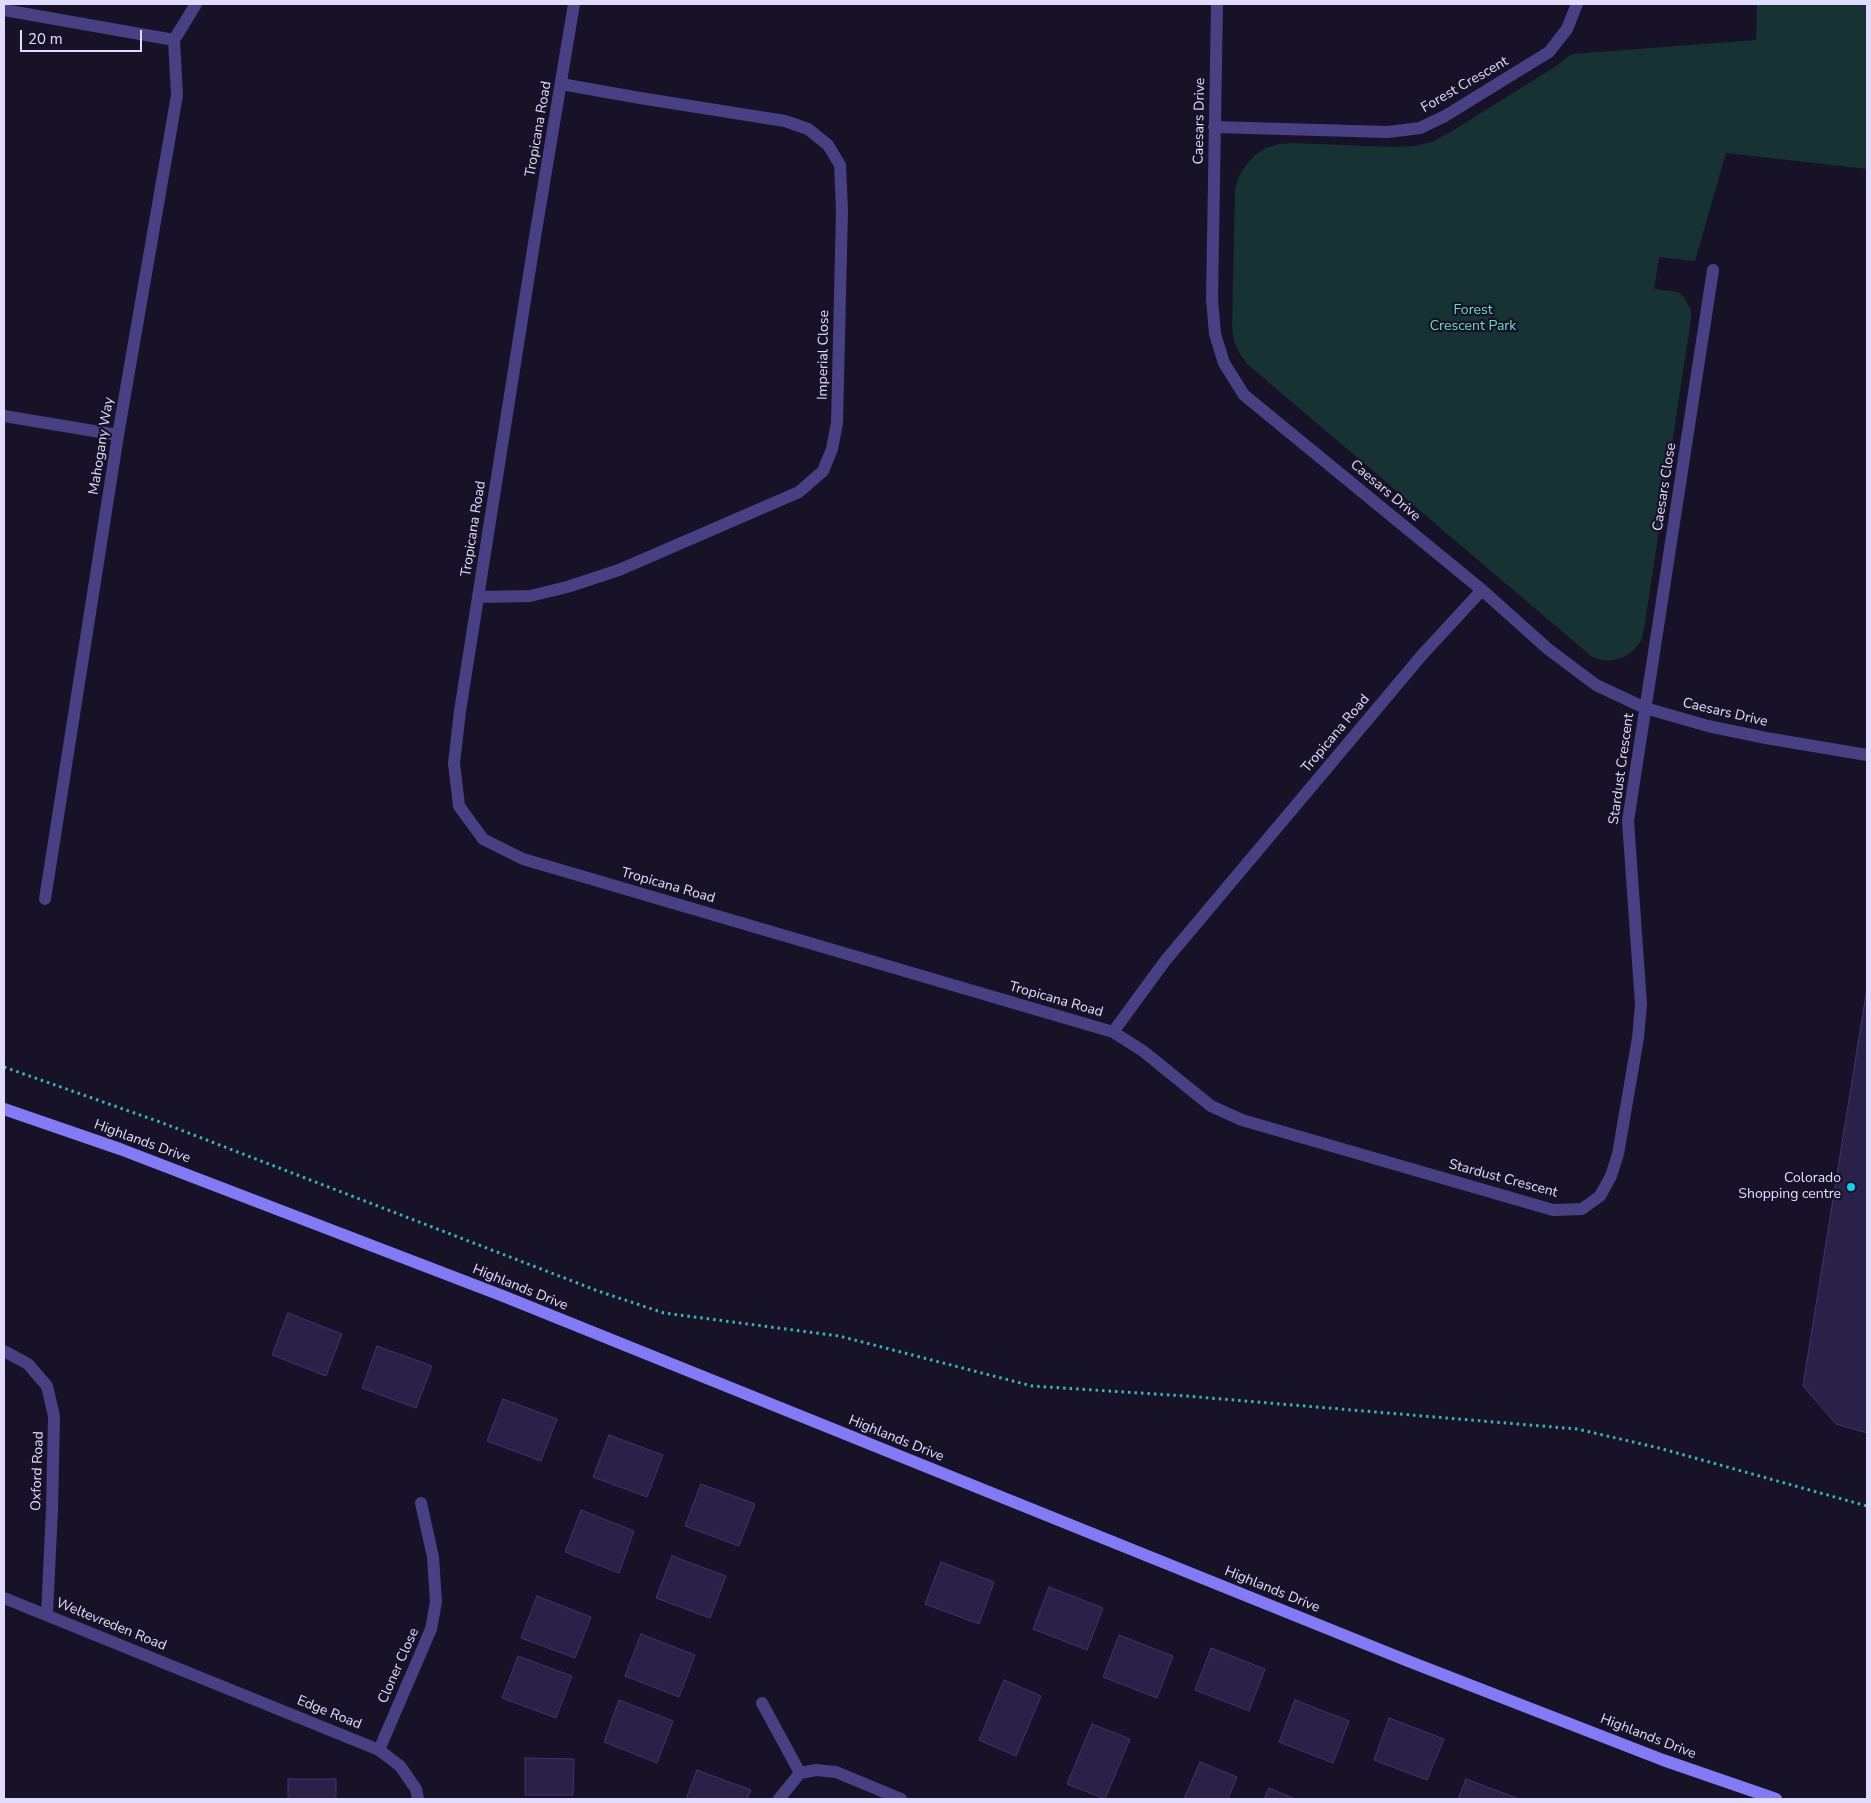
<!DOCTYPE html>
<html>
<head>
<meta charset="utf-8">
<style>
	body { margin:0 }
	#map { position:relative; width:1871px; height:1803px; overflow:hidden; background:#171228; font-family:"Nunito Sans",sans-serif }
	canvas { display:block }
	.frame { position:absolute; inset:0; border:5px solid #e1dcfd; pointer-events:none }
	.scale { position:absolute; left:20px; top:30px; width:122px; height:22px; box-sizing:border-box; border:2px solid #e1dcfd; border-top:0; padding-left:6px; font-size:15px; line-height:18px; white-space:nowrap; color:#e1dcfd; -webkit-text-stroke:4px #171228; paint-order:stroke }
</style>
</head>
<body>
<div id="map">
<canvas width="1871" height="1803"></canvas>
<div class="frame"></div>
<div class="scale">20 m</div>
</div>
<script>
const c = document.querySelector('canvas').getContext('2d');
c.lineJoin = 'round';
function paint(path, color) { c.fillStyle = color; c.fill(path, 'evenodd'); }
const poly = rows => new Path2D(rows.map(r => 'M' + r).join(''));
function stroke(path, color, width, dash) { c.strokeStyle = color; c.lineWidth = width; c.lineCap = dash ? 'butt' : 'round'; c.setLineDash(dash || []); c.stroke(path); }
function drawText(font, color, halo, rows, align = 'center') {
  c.font = font + ' "Nunito Sans",sans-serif'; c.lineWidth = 4.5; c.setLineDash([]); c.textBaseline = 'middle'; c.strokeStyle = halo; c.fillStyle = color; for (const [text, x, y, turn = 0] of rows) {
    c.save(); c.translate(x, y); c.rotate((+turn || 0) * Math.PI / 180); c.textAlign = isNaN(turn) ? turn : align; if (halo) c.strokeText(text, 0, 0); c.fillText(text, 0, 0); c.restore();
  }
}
const green = poly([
	[1757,4,1867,4,1867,169,1726,153,1695,261,1659,257,1654,289,1678,292,1683,296,1691,310,1691,319,1644,629,1641,641,1633,651,1624,657,1613,660,1602,660,1592,657,1584,650,1247,364,1240,354,1234,341,1232,327,1235,189,1239,176,1246,165,1255,155,1266,148,1279,144,1292,143,1395,147,1414,146,1432,142,1452,131,1553,68,1572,54,1756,40]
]);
const building = poly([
	[1867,988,1867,1433,1836,1424,1803,1386,1867,988],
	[288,1313,342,1334,326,1376,272,1355,288,1313],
	[377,1346,432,1366,416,1408,362,1388,377,1346],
	[503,1399,557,1419,541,1461,487,1441,503,1399],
	[609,1435,663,1455,647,1497,593,1477,609,1435],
	[701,1484,755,1504,739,1546,685,1526,701,1484],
	[581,1510,634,1531,619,1573,565,1552,581,1510],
	[672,1556,726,1576,710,1618,656,1598,672,1556],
	[941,1562,994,1582,979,1624,925,1604,941,1562],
	[1049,1587,1103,1608,1087,1650,1033,1629,1049,1587],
	[537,1596,591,1617,575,1658,521,1638,537,1596],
	[641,1634,695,1655,679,1697,625,1676,641,1634],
	[1119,1635,1173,1656,1157,1698,1103,1677,1119,1635],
	[1211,1648,1265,1669,1249,1711,1195,1690,1211,1648],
	[518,1656,572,1676,556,1718,502,1698,518,1656],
	[1004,1680,1041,1696,1016,1756,979,1740,1004,1680],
	[619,1700,673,1721,657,1763,604,1742,619,1700],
	[1295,1700,1349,1721,1333,1763,1279,1742,1295,1700],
	[1389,1718,1444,1739,1427,1780,1374,1760,1389,1718],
	[1092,1724,1130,1739,1105,1799,1067,1784,1092,1724],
	[525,1758,574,1759,573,1795,525,1795,525,1758],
	[1200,1762,1237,1777,1228,1799,1184,1799,1200,1762],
	[697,1770,751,1790,747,1799,686,1799,697,1770],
	[288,1779,336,1779,336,1799,288,1799,288,1779],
	[1466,1779,1519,1799,1458,1799,1466,1779],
	[1269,1788,1295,1799,1264,1799,1269,1788]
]);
const path = poly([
	[4,1067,160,1122,598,1291,664,1313,839,1336,1032,1386,1186,1396,1577,1429,1659,1448,1867,1506]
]);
const minor = poly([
	[574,4,535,237,460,711,454,763,459,806,483,839,523,859,1113,1032,1165,961,1422,655,1482,590],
	[1217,4,1212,299,1215,334,1224,363,1244,395,1482,590,1548,649,1596,685,1645,708,1708,726,1766,738,1867,755],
	[4,10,174,40],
	[1214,127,1388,132,1420,128,1445,116,1549,52,1567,29,1577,4],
	[4,416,118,435],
	[478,597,530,596,567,587,619,570,799,492,823,471,832,449,837,423,842,210,840,165,828,145,808,129,785,121,640,98,561,84],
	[45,899,118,435,177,95,174,40,196,4],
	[1113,1032,1143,1051,1211,1106,1242,1120,1553,1210,1582,1209,1600,1196,1611,1176,1618,1154,1638,1038,1641,1004,1628,821,1713,270],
	[4,1351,28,1364,47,1386,54,1416,52,1509,47,1614],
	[4,1598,379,1750,400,1766,416,1789,418,1799],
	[762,1703,800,1773],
	[379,1750,431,1629,436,1602,433,1557,421,1503],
	[779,1799,800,1773,816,1770,836,1772,901,1799]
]);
const secondary = poly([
	[4,1109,120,1149,503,1296,1408,1661,1663,1760,1776,1799]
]);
const markers = [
	[1851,1187,5,"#16ceef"]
];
const streetNames = [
	["Forest Crescent",1465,85,-30],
	["Caesars Drive",1200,121,-89],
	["Tropicana Road",539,129,-80],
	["Imperial Close",824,355,-89],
	["Mahogany Way",102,446,-81],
	["Caesars Close",1665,487,-81],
	["Caesars Drive",1385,491,40],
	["Tropicana Road",474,529,-81],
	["Caesars Drive",1725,713,13],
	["Tropicana Road",1336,734,-50],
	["Stardust Crescent",1622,769,-82],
	["Tropicana Road",668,886,16],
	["Tropicana Road",1056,1000,16],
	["Highlands Drive",142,1142,20],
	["Stardust Crescent",1503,1179,15],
	["Highlands Drive",520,1288,22],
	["Highlands Drive",896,1439,22],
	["Oxford Road",38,1471,-88],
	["Highlands Drive",1272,1590,22],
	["Weltevreden Road",111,1625,22],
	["Cloner Close",399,1666,-66],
	["Edge Road",329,1713,22],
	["Highlands Drive",1648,1737,21]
];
const parkNames = [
	["Forest",1473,311],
	["Crescent Park",1473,327]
];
const poiNames = [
	["Colorado",1841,1179],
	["Shopping centre",1841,1195]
];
paint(green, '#163232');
paint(building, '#2a2048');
stroke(building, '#433372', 1);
stroke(path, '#39b4b2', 3, [2.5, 4]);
stroke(minor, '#474184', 12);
stroke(secondary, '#837af6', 12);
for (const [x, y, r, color] of markers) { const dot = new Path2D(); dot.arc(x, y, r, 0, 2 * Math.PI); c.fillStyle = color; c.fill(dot); stroke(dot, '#171228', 2); }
drawText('14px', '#e1dcfd', '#171228', streetNames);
drawText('14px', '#6cd9c3', '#171228', parkNames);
drawText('14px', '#e1dcfd', '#171228', poiNames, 'right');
</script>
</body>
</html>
